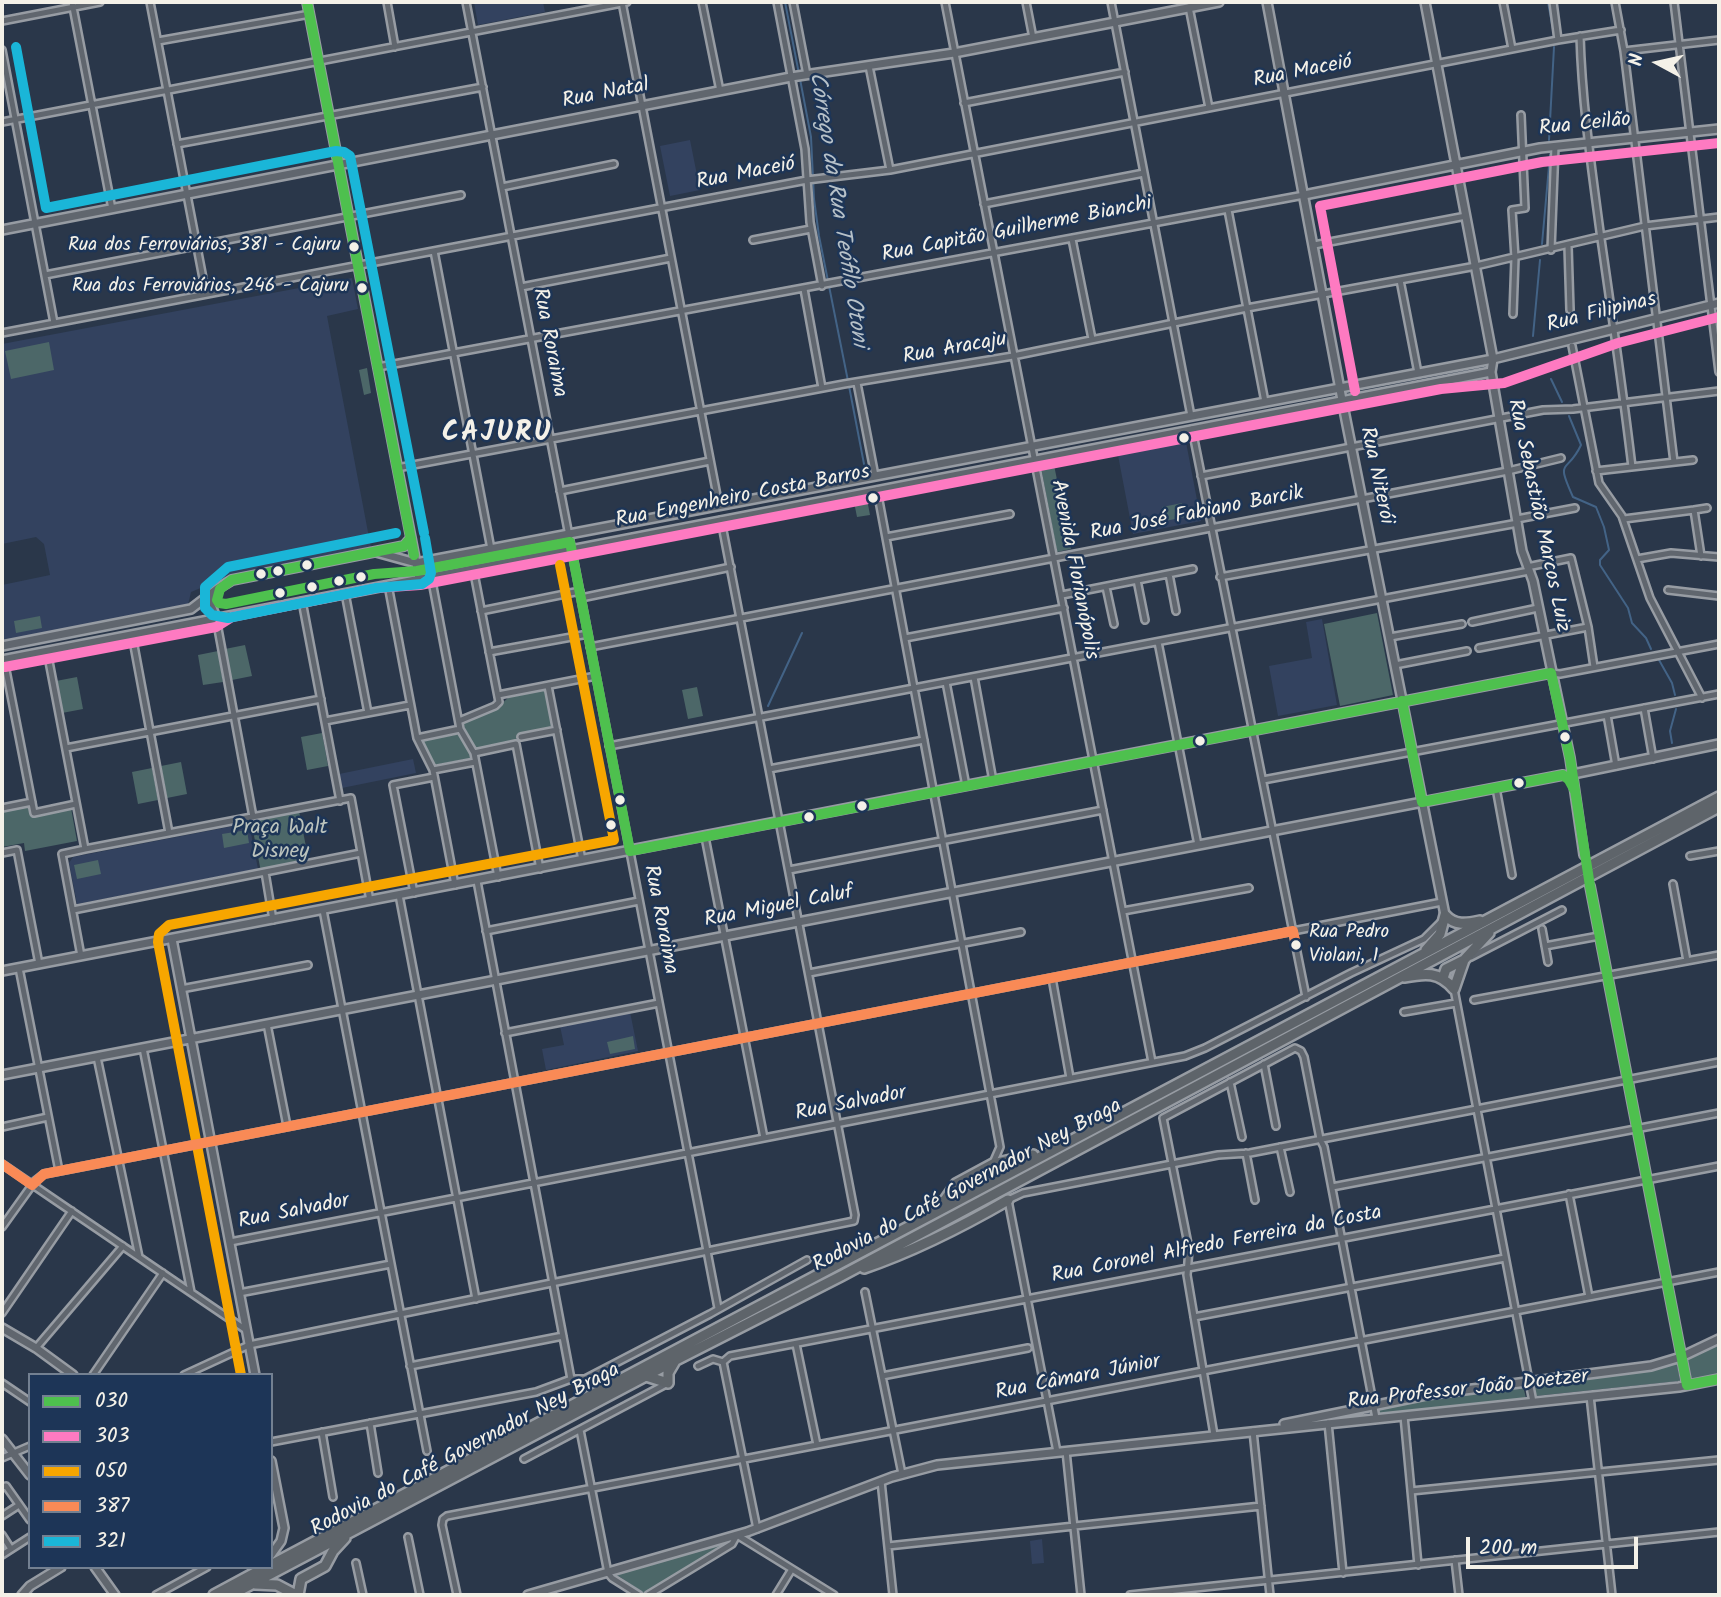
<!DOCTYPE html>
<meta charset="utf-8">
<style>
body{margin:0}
#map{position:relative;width:1721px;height:1597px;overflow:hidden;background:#2a374a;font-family:Kalam,sans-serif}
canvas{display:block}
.frame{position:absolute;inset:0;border:4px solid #f4f1e8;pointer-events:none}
.legend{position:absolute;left:28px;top:1373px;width:245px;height:196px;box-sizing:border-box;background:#1d3557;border:2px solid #738091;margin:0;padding:9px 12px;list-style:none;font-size:21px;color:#f4f1e8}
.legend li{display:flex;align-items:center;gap:14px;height:35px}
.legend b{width:35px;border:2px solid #738091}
.north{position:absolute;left:1623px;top:28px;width:70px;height:70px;-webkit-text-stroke:5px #1d3557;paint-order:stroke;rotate:278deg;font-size:19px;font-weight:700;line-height:28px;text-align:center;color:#f4f1e8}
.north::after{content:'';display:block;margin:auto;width:24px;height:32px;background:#f4f1e8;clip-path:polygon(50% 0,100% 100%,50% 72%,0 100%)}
.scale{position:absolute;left:1466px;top:1537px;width:172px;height:32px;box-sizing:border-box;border:4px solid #f4f1e8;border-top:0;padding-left:9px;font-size:21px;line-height:24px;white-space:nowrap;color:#f4f1e8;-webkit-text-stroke:5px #1d3557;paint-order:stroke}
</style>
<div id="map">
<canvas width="1721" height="1597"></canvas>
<div class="frame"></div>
<ul class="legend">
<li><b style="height:9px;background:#4ec04e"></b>030</li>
<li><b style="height:9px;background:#fe7ac1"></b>303</li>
<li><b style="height:9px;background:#f7a600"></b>050</li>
<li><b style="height:9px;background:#f98a56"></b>387</li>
<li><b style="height:9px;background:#1ab6d8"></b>321</li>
</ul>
<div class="north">N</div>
<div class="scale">200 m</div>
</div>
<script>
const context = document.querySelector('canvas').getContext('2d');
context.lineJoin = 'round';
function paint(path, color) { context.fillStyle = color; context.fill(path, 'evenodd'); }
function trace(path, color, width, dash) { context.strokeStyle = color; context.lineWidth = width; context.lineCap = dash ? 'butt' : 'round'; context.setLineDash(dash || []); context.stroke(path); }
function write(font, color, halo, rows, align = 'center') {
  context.font = font + ' Kalam,sans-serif'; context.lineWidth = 5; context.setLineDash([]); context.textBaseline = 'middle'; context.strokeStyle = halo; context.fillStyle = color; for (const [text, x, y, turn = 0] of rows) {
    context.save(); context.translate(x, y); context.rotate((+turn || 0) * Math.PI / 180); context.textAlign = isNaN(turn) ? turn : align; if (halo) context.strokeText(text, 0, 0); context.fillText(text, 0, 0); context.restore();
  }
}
paint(new Path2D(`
 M474 2H543L545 12 478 25Z
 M690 140 700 190 670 196 660 146Z
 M352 278 358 309 327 316 371 548 232 575 191 592 188 605 2 642V585L50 575 44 544 36 537 2 544V344Z
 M1185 437 1201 521 1133 534 1117 450Z
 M1322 619 1337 705 1278 716 1269 666 1312 658 1306 622Z
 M413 759 416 773 342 788 339 774Z
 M249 823 258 869 77 904 69 863 73 857Z
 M630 1012 638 1051 546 1070 542 1049 564 1045 560 1026Z
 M1042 1539 1044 1563 1032 1564 1030 1541Z`), '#33425f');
paint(new Path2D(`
 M49 342 54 370 11 379 5 351Z
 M367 368 371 393 364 395 359 370Z
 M1053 460 1071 549 1057 552 1040 462Z
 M867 499 870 515 857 517 854 502Z
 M1182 503 1185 517 1165 521 1162 507Z
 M1377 613 1393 695 1340 706 1324 624Z
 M40 616 42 628 16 633 14 621Z
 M245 645 252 676 232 680 225 649Z
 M218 651 223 682 203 685 198 655Z
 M77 677 83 709 62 713 56 681Z
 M697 687 703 716 688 719 682 690Z
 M545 689 553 728 519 735 515 741 475 749 462 722 497 708 510 696Z
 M322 733 328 766 307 770 301 737Z
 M459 734 472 758 435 765 422 741Z
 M181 762 187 794 167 798 161 766Z
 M152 768 158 800 138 804 132 772Z
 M28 805 31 816 71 808 77 841 25 851 24 843 2 847V810Z
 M299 811 309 862 261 872 251 820Z
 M247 830 249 843 224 848 222 834Z
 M98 860 101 874 77 879 74 865Z
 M633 1036 635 1049 610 1054 607 1042Z
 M1719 1343V1375L1690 1381 1687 1359Z
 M1677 1363 1680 1381 1535 1396 1533 1386 1669 1366Z
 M1523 1386 1526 1398 1379 1414 1378 1407Z
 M727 1543 644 1593 614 1573Z`), '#4c6768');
trace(new Path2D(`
 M785 2 799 74
 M1548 2 1554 35
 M800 79 811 137 814 199 819 236 848 381
 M1549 140 1554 47
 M1542 244 1550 155
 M1533 336 1540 260
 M1551 379 1562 402
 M849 386 864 464
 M1569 416 1581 445C1567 475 1555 457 1573 497L1596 507 1604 527 1609 550 1600 560V565L1628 608 1632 623 1646 638 1651 649
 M1659 660 1672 683 1675 695
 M768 706 802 633
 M1672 743 1670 731 1676 709`), '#436386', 2);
const street = new Path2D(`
 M72 2 112 209
 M150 2 206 294
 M387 2 395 47
 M466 2 718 1308
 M622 2 719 506
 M702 2 720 91
 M777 2 805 149 810 222 822 286
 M793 2 807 75
 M945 2 1152 1062
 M1026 2 1033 38
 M1111 2 1191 416
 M1503 2 1512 49
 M1553 2 1558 40
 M1615 2 1624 51 1674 462
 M1674 2 1719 372
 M1189 7 1209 108
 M2 21 100 2
 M1580 36C1582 104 1592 171 1601 239 1612 315 1623 391 1632 467
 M158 41 310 14
 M2 50 54 323
 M1624 51 1719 40
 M869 66 890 170
 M964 103 1125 72
 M2 122 627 2
 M177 144 483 87
 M502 187 614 164
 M984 204 1144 173
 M1228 210 1265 402
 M1072 239 1092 339
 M753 240 811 229
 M1314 245 1466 216
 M1568 246 1570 310
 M1551 250 1555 146
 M434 251 491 549
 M45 275 461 195
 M1400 280 1418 373
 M521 287 671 258
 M804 289 822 388
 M1513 314 1515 258 1512 210 1525 208 1521 115
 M2 333 807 180 890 170 1558 40 1621 30
 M1572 346 1599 483 1622 516 1650 598 1702 698
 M378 367 1304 195
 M857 383 875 476
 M1192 429 1306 997
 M397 468 844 384 1013 356 1247 308 1476 266 1645 226 1719 217
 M1596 471 1693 460
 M1201 476 1543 410 1573 409 1719 391
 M877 490 1000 1147 993 1163
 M560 491 710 461
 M1694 510 1707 508
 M1517 519 1575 508
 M1624 519 1694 510 1701 556
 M886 537 1010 514
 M1637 559 1671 553 1719 557
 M1527 567 1571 558 1588 627 1594 667
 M1169 574 1176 611
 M431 576 460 729 474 753 498 877
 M1220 577 1518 523
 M1137 580 1145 620
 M388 585 417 738 433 770 455 885
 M1106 587 1114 624
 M1668 590 1719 596
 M345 593 368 713
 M1062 595 1193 569
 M581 598 731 567
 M302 601 340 801
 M481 611 580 591
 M216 618 253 817
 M1472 622 1538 608
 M132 635 169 833
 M1390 637 1462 624
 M905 638 1064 608
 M1158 642 1198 845
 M590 647 1508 471 1561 458
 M1479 648 1588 627
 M47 651 85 849
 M489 652 588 634
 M4 660 34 813 76 804
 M1395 665 1467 651
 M1551 673 1560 674 1719 644
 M974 677 993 781
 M946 682 966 786
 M548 686 582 860
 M498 695 596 676
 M1644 708 1653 759
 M1607 715 1616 766
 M325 721 410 705
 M459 721 495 706 499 702 473 568
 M521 737 557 730
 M417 738 460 729
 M609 746 1529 571
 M66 748 321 699
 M474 753 516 744 540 869
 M769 769 924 740
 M433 770 475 762
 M1263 780 1719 694
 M1496 788 1512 875
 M2 808 32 802
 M705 837 764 1138
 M2 853 17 850 39 964
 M1690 856 1719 851
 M789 870 1103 810
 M265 872 273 920
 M477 881 571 1379
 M1673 884 1687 961
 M414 893 393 785 434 777
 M399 895 476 1299
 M73 910 361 853
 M323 910 427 1451
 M1123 911 1249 888
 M1542 929 1548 962
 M486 931 639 901
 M1545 946 1599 936
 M81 956 62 854 85 849 351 798 370 901
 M1471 957 1562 910
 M19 968 59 1171
 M809 973 1021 932
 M1052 978 1070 1078
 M181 989 308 965
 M1454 989 1533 1402
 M1474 1000 1719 955
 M1404 1012 1456 1003
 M267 1024 287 1126
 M505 1033 659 1003
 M143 1048 191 1292
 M97 1057 139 1257
 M1264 1064 1276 1126
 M1230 1082 1242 1137
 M2 1127 48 1117
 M1280 1147 1290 1192
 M1246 1153 1255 1200
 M2 1164 246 1330
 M1332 1187 1719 1113
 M1569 1194 1589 1297
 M2 1227 35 1181 44 1174 1442 902
 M230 1242 1185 1056 1205 1048 1351 973 1424 939 1441 922
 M865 1292 902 1474
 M239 1293 391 1264
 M2 1313 72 1211
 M1194 1317 1505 1258
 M796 1344 817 1445
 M36 1348 123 1246
 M723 1362 730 1356 1719 1166
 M723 1362 757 1529
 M410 1366 563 1336
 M698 1366 713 1359 723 1362
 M93 1375 163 1273
 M184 1375 249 1345 854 1221 855 1215 721 520
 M882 1376 1028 1348
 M2 1383 30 1402
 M1590 1396 1612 1595
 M1404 1416 1418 1565
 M370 1423 378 1473
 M1328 1423 1343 1573
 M580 1430 608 1573 612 1578 639 1595
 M1253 1431 1270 1595
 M322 1432 333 1497
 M1214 1435 1187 1275 1189 1249 1163 1118 1295 1048 1301 1051 1304 1057 1320 1139 1324 1147 1376 1418
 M271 1442 536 1392 571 1379H585L710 1314 807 1260
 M1066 1451 1081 1595
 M1057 1452 1008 1200 1023 1193 1218 1155 1250 1153 1719 1062
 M2 1458 30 1446
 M524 1459 668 1383
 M881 1481 893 1595
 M2 1487 6 1486 30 1520
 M1411 1491 1719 1460
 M2 1516 19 1505
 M2 1535 11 1549
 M408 1537 420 1595
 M888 1546 1261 1506
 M2 1555 30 1537
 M1455 1560 1459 1595
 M356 1563 363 1595
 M156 1595 207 1567
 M457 1595 442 1525 443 1519 447 1516 1719 1272
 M648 1595 732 1544 737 1535 834 1595
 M776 1595 792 1569
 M1130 1595 1719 1532`);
const secondary = new Path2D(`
 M307 2 419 579
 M1267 2 1342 400 1445 915
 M1425 2 1493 359 1491 372 1522 551 1533 581 1570 758 1584 855
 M1304 195 1540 148 1719 129
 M2 230 791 77 954 53 1219 2
 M376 552 416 563 1493 359 1719 303
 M214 592 211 605 216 618
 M2 646 191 609 217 589 232 580 404 546 411 538
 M2 660 1491 372
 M1573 774 1719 744
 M1590 886 1687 1385
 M172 939 255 1375
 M2 971 1551 673
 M2 1075 1563 775
 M2 1328 36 1348 73 1375
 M1284 1424 1426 1395 1651 1366 1681 1357 1719 1339
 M2 1439 30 1475
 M271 1461 284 1528 281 1541 271 1555
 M95 1567 115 1595
 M22 1595 30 1586 61 1567
 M528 1595 747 1532 892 1477 937 1465 1679 1387 1719 1379`);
const highway = new Path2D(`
 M1445 915C1455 926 1466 924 1480 921
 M1426 950 1440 934 1445 915
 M1404 977C1425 973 1439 971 1454 989
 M1443 978 1446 969 1464 960
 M1454 989 1464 960 1489 933
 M932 1209 945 1200 956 1184 993 1164 1033 1155
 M864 1268C914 1251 963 1226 1008 1200
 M646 1376 668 1383V1373L675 1361
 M271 1565 1719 797
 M255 1584 277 1585 296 1595
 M214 1595 266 1567
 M231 1595 676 1360 841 1276 1719 807
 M298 1595 301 1579 325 1566 333 1551 345 1538`);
trace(street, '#979ca3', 10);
trace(secondary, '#979ca3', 12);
trace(highway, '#979ca3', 14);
trace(street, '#60666e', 5);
trace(secondary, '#60666e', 7);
trace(highway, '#5e646a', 9);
trace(new Path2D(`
 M307 2 414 555
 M411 538 404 546 232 580 220 589 217 600 219 603 226 604 374 574 417 571 570 542 630 851 1551 673 1570 758 1590 886 1687 1385 1719 1379
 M1402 701 1422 802 1563 775 1569 780 1575 791`), '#4ec04e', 10);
trace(new Path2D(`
 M1355 391 1320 206 1542 162 1719 143
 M5 667 216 627 232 617 376 588 420 585 1441 389 1504 383 1618 343 1719 317`), '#fe7ac1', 10);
trace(new Path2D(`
 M241 1375 158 942 159 934 169 925 614 840 560 565`), '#f7a600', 10);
trace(new Path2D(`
 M2 1164 32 1185 44 1174 1293 931 1296 945`), '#f98a56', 10);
trace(new Path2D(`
 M16 47 46 208 336 151 344 152 350 156 424 533
 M396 533 228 567 205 587V608L212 615 228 618 376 588 422 584 429 579 431 573 425 538`), '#1ab6d8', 10);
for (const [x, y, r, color] of [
 [354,247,6,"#f4f1e8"],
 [362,288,6,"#f4f1e8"],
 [1184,438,6,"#f4f1e8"],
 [873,498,6,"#f4f1e8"],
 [307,565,6,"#f4f1e8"],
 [278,571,6,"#f4f1e8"],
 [261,574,6,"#f4f1e8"],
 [361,577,6,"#f4f1e8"],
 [339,581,6,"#f4f1e8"],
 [312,587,6,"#f4f1e8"],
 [280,593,6,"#f4f1e8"],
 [1565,737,6,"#f4f1e8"],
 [1200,741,6,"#f4f1e8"],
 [1519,783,6,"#f4f1e8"],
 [620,800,6,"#f4f1e8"],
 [862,806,6,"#f4f1e8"],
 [809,817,6,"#f4f1e8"],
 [611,825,6,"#f4f1e8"],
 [1296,945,6,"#f4f1e8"]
]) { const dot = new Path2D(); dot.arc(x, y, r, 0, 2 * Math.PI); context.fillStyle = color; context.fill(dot); trace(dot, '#1d3557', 2.5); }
write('19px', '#f4f1e8', '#1d3557', [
 ["Rua dos Ferroviários, 381 - Cajuru",341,247],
 ["Rua dos Ferroviários, 246 - Cajuru",349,288],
 ["Rua Pedro",1309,934,"left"],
 ["Violani, 1",1309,958,"left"]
], 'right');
write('21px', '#f4f1e8', '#1d3557', [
 ["Rua Maceió",1303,73,-11],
 ["Rua Natal",606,95,-11],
 ["Rua Ceilão",1585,126,-6],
 ["Rua Maceió",746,175,-11],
 ["Rua Capitão Guilherme Bianchi",1017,231,-11],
 ["Rua Filipinas",1602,314,-14],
 ["Rua Roraima",548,343,79],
 ["Rua Aracaju",955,350,-10],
 ["Rua Niterói",1375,476,78],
 ["Rua Engenheiro Costa Barros",743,498,-11],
 ["Rua José Fabiano Barcik",1197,515,-11],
 ["Rua Sebastião Marcos Luiz",1537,516,78],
 ["Avenida Florianópolis",1073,570,79],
 ["Rua Miguel Caluf",779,908,-11],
 ["Rua Roraima",659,920,79],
 ["Rua Salvador",851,1105,-11],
 ["Rodovia do Café Governador Ney Braga",968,1187,-28],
 ["Rua Salvador",294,1213,-11],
 ["Rua Coronel Alfredo Ferreira da Costa",1217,1246,-11],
 ["Rua Câmara Júnior",1078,1379,-11],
 ["Rua Professor João Doetzer",1468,1391,-6],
 ["Rodovia do Café Governador Ney Braga",466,1451,-28]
]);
write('21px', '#bbc3bd', '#1d3557', [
 ["Praça Walt",280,829],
 ["Disney",280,853]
]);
write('italic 23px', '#b7c1c8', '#1d3557', [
 ["Córrego da Rua Teófilo Otoni",836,210,81]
]);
context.letterSpacing = '2px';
write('bold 28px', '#f4f1e8', '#1d3557', [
 ["CAJURU",497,435]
]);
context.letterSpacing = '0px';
</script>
